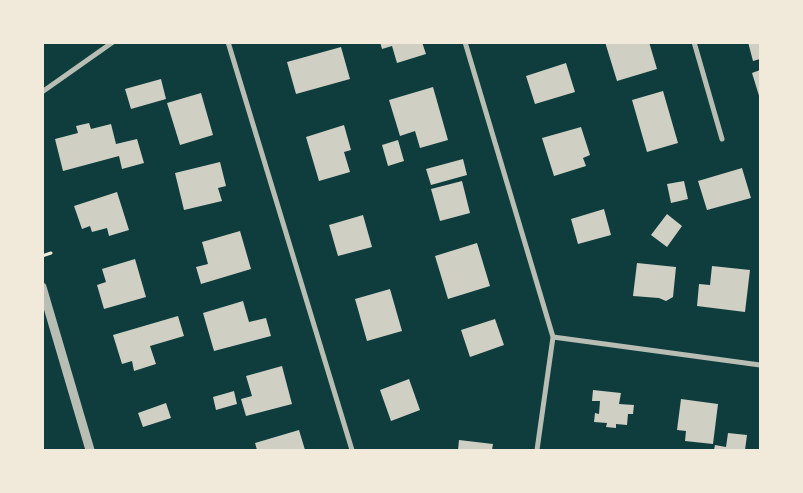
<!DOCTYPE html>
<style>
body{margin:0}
#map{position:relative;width:803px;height:493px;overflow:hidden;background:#0f3d3e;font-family:"Work Sans",sans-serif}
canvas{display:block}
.frame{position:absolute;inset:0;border:44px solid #f1e9da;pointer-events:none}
</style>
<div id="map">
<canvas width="803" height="493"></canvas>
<div class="frame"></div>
</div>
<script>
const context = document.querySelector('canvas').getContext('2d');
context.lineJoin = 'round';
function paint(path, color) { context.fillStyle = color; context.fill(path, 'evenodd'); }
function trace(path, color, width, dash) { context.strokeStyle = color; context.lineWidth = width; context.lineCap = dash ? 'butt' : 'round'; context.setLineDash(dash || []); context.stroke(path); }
paint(new Path2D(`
 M380 42H422L426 54 397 63 392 46 382 49Z
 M605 42H649L657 69 617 81Z
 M748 42H760V59L753 61Z
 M341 47 350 79 296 94 287 62Z
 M566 63 575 92 535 104 526 76Z
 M760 70V99L752 73Z
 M161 79 166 99 131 109 125 89Z
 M433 87 448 140 420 148 415 131 400 136 389 100Z
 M663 91 678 143 647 152 632 100Z
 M201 93 213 135 180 145 167 103Z
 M89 123 91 129 111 124 116 144 137 139 144 163 122 169 119 156 63 171 55 139 78 133 76 126Z
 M344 125 351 150 344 152 350 172 319 181 306 137Z
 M581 127 590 155 583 158 586 166 554 176 542 138Z
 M398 140 404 161 388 166 382 145Z
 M463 159 467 175 431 185 426 169Z
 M220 162 226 186 218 188 222 201 184 210 175 173Z
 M742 168 751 198 707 210 698 181Z
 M462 181 470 213 440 221 431 189Z
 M684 181 688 199 671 203 667 184Z
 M117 192 129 230 109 236 107 228 92 232 90 226 82 229 74 206Z
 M604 209 611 235 578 244 571 219Z
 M667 214 682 226 667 247 651 235Z
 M363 215 372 247 338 256 329 225Z
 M240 231 251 269 201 284 196 267 208 264 202 242Z
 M477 243 490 286 448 299 435 256Z
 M135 259 146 297 104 309 97 285 106 282 102 269Z
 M637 263 676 267 673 297 666 301 659 298 633 296Z
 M712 266 750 270 745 312 697 306 699 284 710 285Z
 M390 289 402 331 367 341 355 299Z
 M243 301 249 322 266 318 271 336 214 351 203 313Z
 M178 316 184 336 150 346 156 364 134 371 132 361 122 364 113 335Z
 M495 319 504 345 470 357 461 330Z
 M282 366 292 404 246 416 241 399 252 396 246 376Z
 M409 379 420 410 391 421 380 390Z
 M593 390 621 393 619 404 634 405 633 414H628L627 425 616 424V428L606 427 607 423 594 422 595 413 599 414 600 401H592Z
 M234 391 237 404 216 410 213 397Z
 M681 399 718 404 713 444 685 441 686 431 677 430Z
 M166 403 171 418 143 427 138 413Z
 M299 430 305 450H257L255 443Z
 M728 433 747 435 745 450H714L715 445 726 447Z
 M459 440 493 444 492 450H458Z`), '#cfcfc3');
trace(new Path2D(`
 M42 256 51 253`), '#f1e9da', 3);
trace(new Path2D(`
 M228 42 352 450
 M465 42 553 337 760 365
 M694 42 722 139
 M42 92 113 42
 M537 450 553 337`), '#b8beb3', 5);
trace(new Path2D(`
 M42 287 90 450`), '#b8beb3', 9);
</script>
